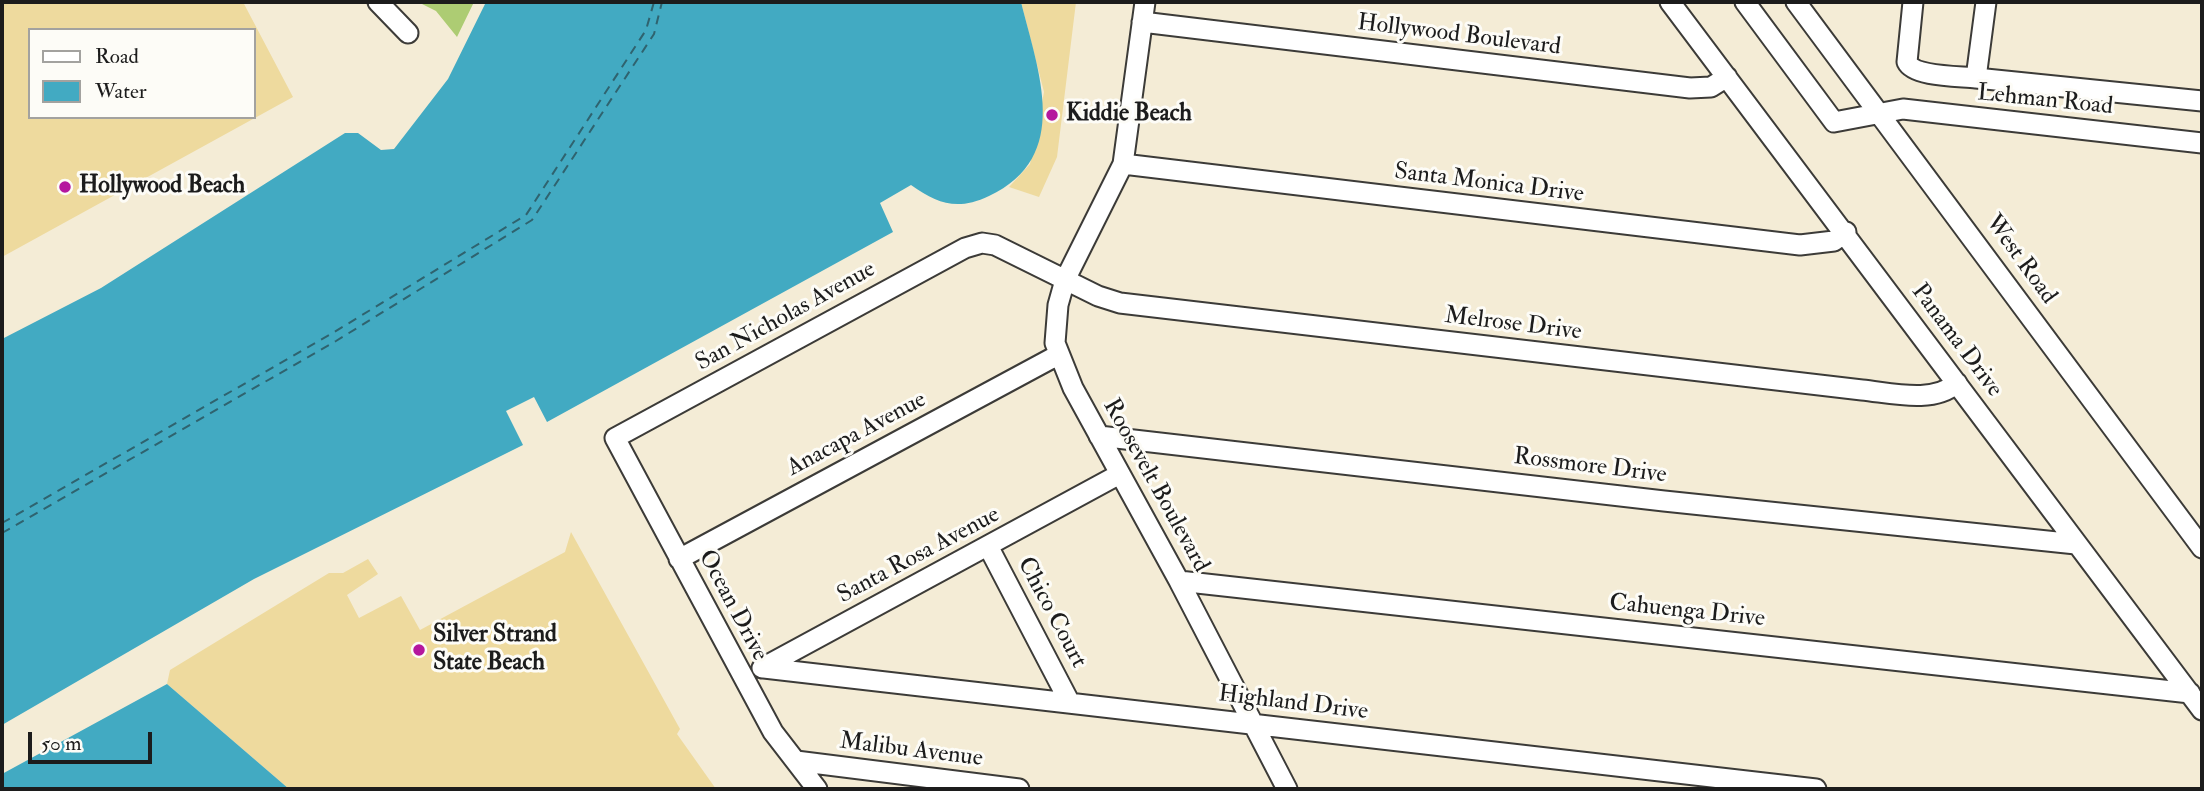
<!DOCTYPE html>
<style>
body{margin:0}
#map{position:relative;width:2204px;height:791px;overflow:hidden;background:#f4ecd6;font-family:"IM FELL Double Pica",serif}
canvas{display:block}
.frame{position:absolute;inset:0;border:4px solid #1c1c1c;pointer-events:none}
.legend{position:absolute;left:28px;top:28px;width:228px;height:91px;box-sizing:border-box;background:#fdfcf7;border:2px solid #a3a29f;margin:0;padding:9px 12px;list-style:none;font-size:21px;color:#1c1c1c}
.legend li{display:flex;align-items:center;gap:14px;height:35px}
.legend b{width:35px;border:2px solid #a3a29f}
.scale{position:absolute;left:28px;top:732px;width:124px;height:32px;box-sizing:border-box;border:4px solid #1c1c1c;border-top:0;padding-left:9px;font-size:21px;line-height:24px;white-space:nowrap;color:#1c1c1c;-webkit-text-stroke:5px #fdfcf7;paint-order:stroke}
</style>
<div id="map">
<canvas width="2204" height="791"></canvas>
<div class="frame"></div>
<ul class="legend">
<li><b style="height:9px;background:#fff"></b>Road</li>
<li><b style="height:19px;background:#42aac2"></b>Water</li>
</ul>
<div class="scale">50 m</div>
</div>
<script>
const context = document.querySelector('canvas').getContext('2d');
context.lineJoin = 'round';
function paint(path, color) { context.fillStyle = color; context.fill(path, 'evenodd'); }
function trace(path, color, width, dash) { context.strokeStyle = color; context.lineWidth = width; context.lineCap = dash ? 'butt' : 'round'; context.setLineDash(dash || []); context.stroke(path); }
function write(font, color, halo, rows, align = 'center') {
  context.font = font + ' "IM FELL Double Pica",serif'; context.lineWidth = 6; context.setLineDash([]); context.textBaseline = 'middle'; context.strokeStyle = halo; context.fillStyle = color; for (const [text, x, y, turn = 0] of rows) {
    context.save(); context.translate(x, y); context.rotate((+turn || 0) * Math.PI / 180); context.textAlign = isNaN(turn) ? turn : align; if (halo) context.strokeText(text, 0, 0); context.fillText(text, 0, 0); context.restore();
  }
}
paint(new Path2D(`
 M418 2H474L457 37 436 11Z`), '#adcc73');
paint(new Path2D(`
 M2 2H243L293 97 2 257ZM30 30H254V117H30Z
 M1021 2H1076L1057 157 1039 197 1009 187 1030 164 1044 92Z
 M571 532 680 729 677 734 716 789H289L167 684 170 670 329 573H343L368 559 378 574 347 595 359 618 401 596 420 630 565 552Z`), '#eeda9e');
paint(new Path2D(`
 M486 2H1021C1038 71 1073 157 989 196 957 211 938 204 911 185L880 203 893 232 547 422 534 397 506 411 523 445 254 579 2 725V339L101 288 345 133H358L381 150 394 149 448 79Z
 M167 684 289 789H2V774Z`), '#42aac2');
trace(new Path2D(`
 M2 523 331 334 526 215 646 30 654 2
 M2 533 336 341 532 220 654 34 662 2`), '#2f636f', 2, [9, 7]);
const minor = new Path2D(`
 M378 2 408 33
 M1145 2 1123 164 1065 280 1058 305 1055 343 1073 388 1179 581 1287 789
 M1670 2 2202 710
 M1745 2 1834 122 1903 109 2202 143
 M1796 2 2202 548
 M1913 2 1907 62C1914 77 1960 76 1976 78
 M1986 2 1976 78 2202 101
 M1142 22 1690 88 1711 87 1727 77
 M1123 164 1800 245 1834 241 1846 232
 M1099 436 1664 501 2076 544
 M988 546 1070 703
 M679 559 1058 355
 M1179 581 2190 693
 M762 668 1118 475
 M764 668 1816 789
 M796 761 1019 789
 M817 789 773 732 615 438 965 248 982 243 995 245 1098 296 1120 303 1862 390C1892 393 1933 404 1957 383`);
trace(minor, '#3c3b38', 23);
trace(minor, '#fff', 19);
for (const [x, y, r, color] of [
 [1052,115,7,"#b5179e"],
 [65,187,7,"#b5179e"],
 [419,650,7,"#b5179e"]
]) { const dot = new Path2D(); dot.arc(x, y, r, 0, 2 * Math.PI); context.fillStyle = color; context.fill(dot); trace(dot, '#fdfcf7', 2.5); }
write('24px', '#1c1c1c', '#fdfcf7', [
 ["Hollywood Boulevard",1459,36,7],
 ["Lehman Road",2045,101,6],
 ["Santa Monica Drive",1489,184,7],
 ["West Road",2020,260,54],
 ["San Nicholas Avenue",786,317,-29],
 ["Melrose Drive",1513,325,7],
 ["Panama Drive",1956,341,53],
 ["Anacapa Avenue",857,435,-28],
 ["Rossmore Drive",1590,467,7],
 ["Roosevelt Boulevard",1155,486,61],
 ["Santa Rosa Avenue",919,556,-28],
 ["Ocean Drive",732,606,62],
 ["Cahuenga Drive",1687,612,6],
 ["Chico Court",1051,613,62],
 ["Highland Drive",1293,704,7],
 ["Malibu Avenue",911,751,7]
]);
write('bold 24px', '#1c1c1c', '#fdfcf7', [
 ["Kiddie Beach",1066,115],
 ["Hollywood Beach",79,187],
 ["Silver Strand",433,636],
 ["State Beach",433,664]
], 'left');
</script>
